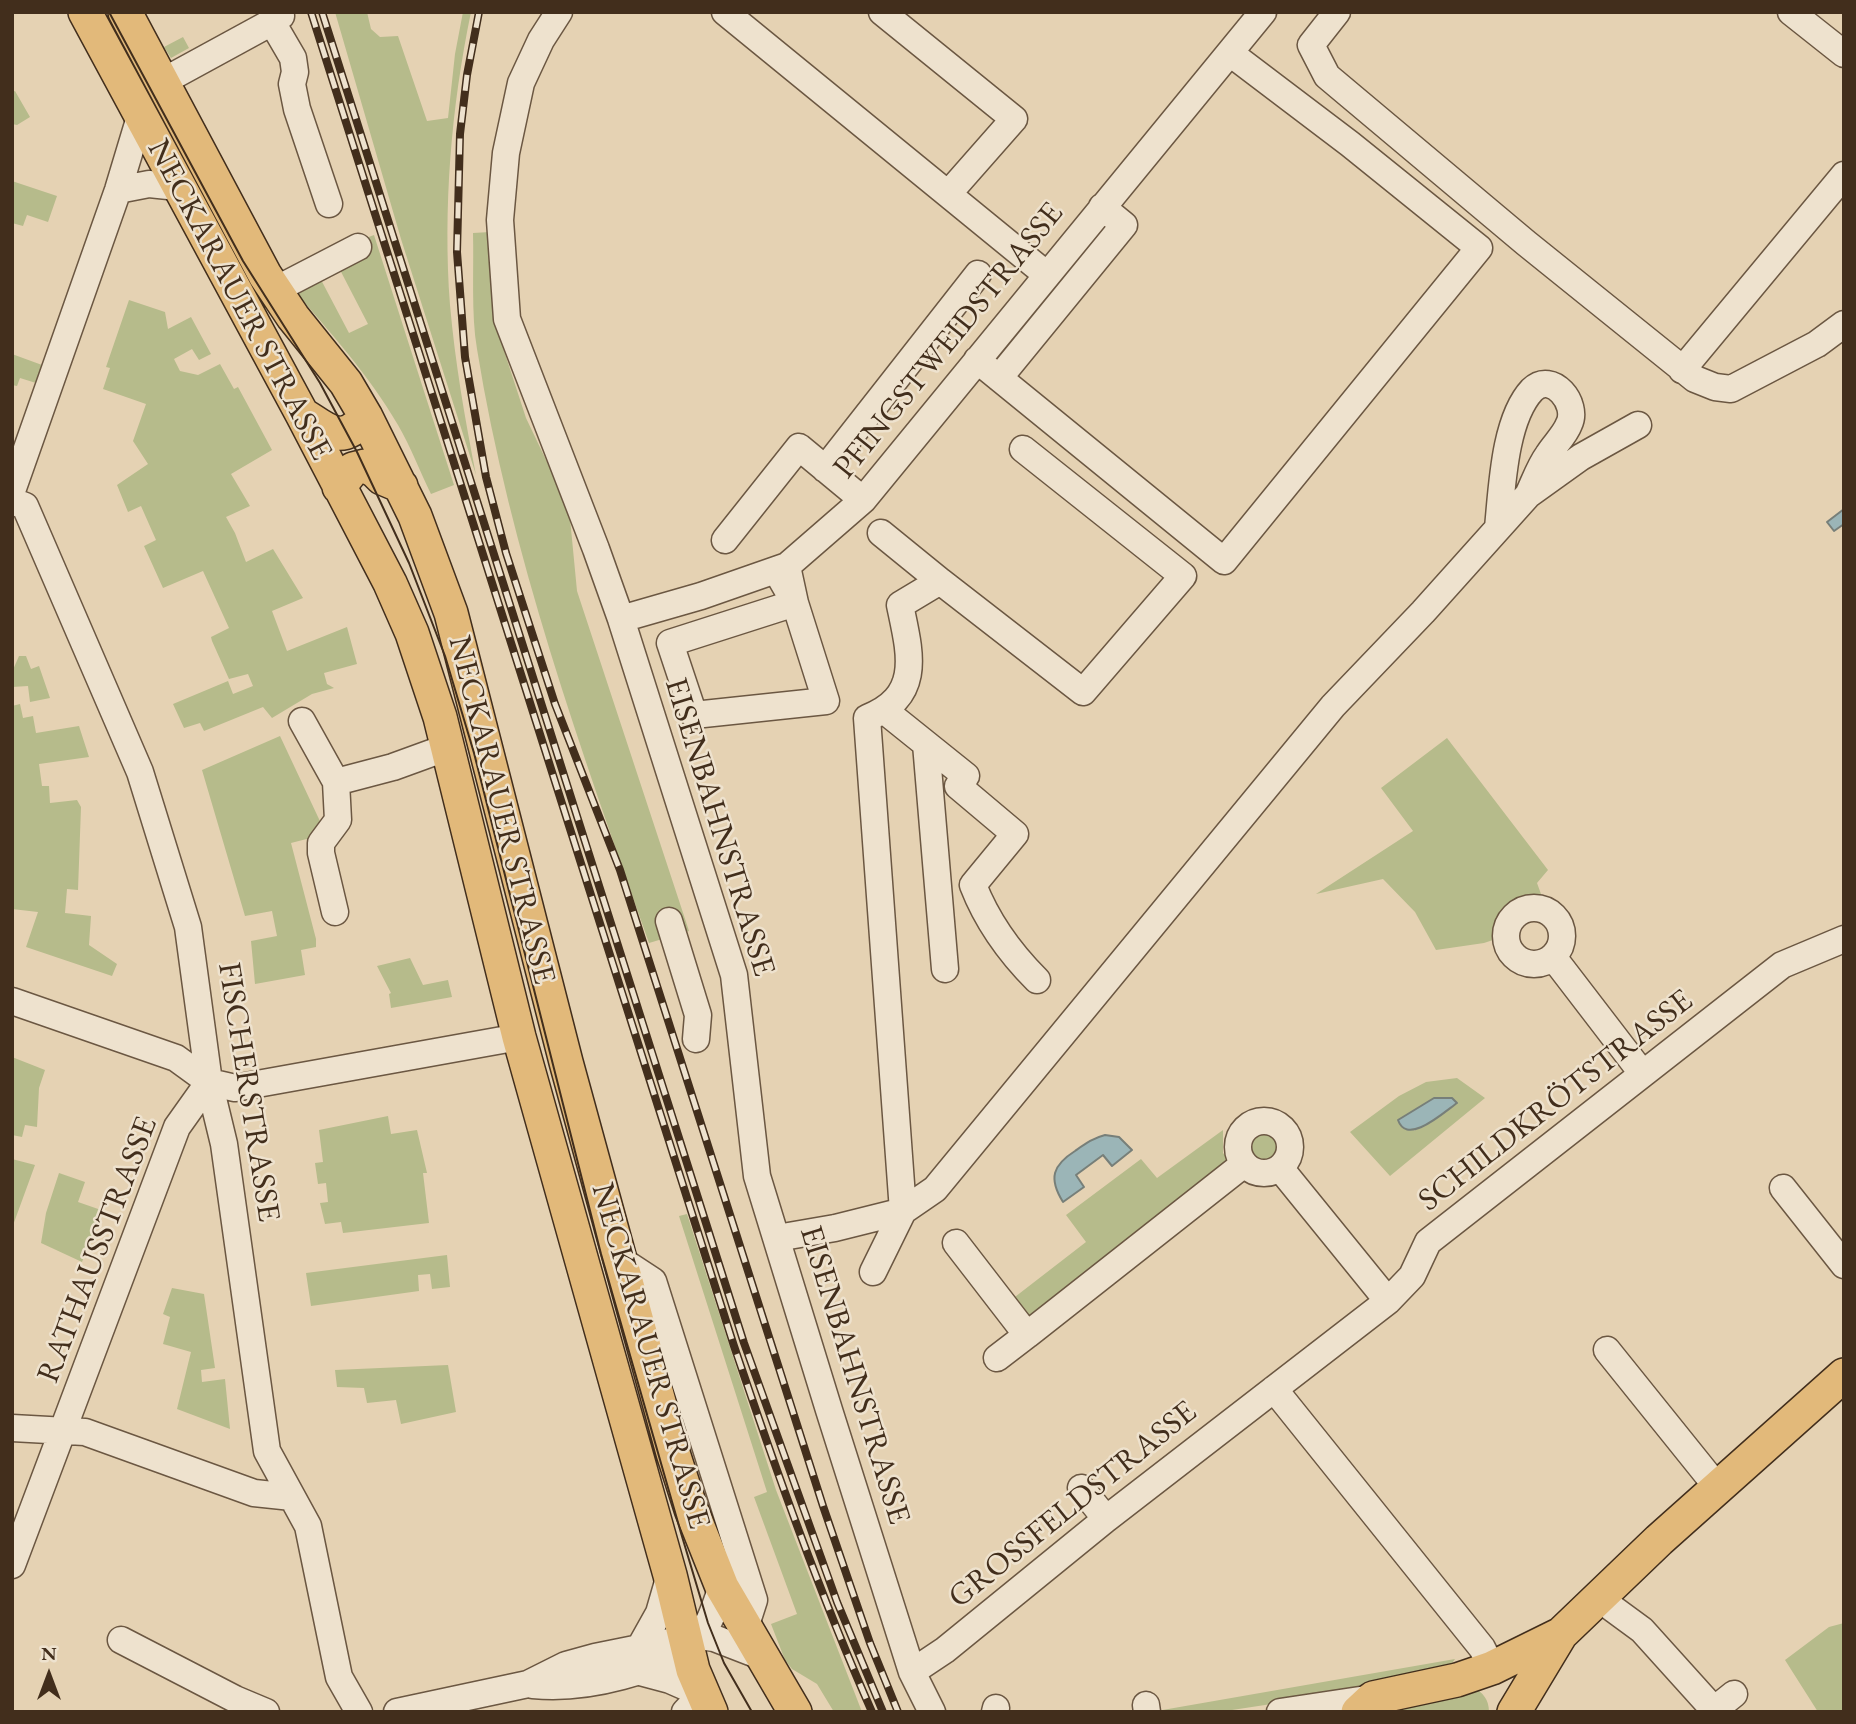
<!DOCTYPE html>
<meta charset="utf-8">
<style>
body{margin:0}
#map{position:relative;width:1856px;height:1724px;overflow:hidden;background:#e5d2b3;font-family:"EB Garamond",serif}
canvas{display:block}
.frame{position:absolute;inset:0;border:14px solid #422e1c;pointer-events:none}
.north{position:absolute;left:14px;top:1640px;width:70px;height:70px;-webkit-text-stroke:5px #eee2ce;paint-order:stroke;rotate:0deg;font-size:19px;font-weight:700;line-height:28px;text-align:center;color:#422e1c}
.north::after{content:'';display:block;margin:auto;width:24px;height:32px;background:#422e1c;clip-path:polygon(50% 0,100% 100%,50% 72%,0 100%)}
</style>
<div id="map">
<canvas width="1856" height="1724"></canvas>
<div class="frame"></div>
<div class="north">N</div>
</div>
<script>
const context = document.querySelector('canvas').getContext('2d');
context.lineJoin = 'round';
function paint(path, color) { context.fillStyle = color; context.fill(path, 'evenodd'); }
function trace(path, color, width, dash) { context.strokeStyle = color; context.lineWidth = width; context.lineCap = dash ? 'butt' : 'round'; context.setLineDash(dash || []); context.stroke(path); }
function write(font, color, halo, rows, align = 'center') {
  context.font = font + ' "EB Garamond",serif'; context.lineWidth = 5; context.setLineDash([]); context.textBaseline = 'middle'; context.strokeStyle = halo; context.fillStyle = color; for (const [text, x, y, turn = 0] of rows) {
    context.save(); context.translate(x, y); context.rotate((+turn || 0) * Math.PI / 180); context.textAlign = isNaN(turn) ? turn : align; if (halo) context.strokeText(text, 0, 0); context.fillText(text, 0, 0); context.restore();
  }
}
paint(new Path2D(`
 M335 12H367L371 29 380 37 398 36 427 121 448 118 455 54 463 12H471C451 108 443 208 450 305 455 362 465 419 476 475L401 239Z
 M183 37 189 48 171 58 164 47Z
 M15 91 30 117 17 125 12 124V92Z
 M12 181 57 196 48 222 27 215 23 226 12 223Z
 M490 232 494 320 526 418 569 508 577 591 689 931 649 943C581 750 510 553 477 349 471 314 474 269 473 233Z
 M374 235 454 485 431 494C420 472 411 447 398 425 369 375 329 331 291 287L319 276 349 333 368 324 338 266 345 246Z
 M129 300 165 312 168 329 191 317 211 354 199 360 192 349 174 359 180 371 198 375 220 364 234 389 238 387 272 450 231 474 250 506 226 517 235 533 246 562 273 549 303 598 272 611 287 651 347 627 357 664 324 673 327 684 334 688 312 694 272 718 263 707 204 731 200 723 184 728 173 704 228 681 233 694 253 686 248 674 229 679 212 641 211 637 229 628 203 571 163 588 144 546 156 540 141 506 128 512 117 485 148 464 133 441 146 404 103 389 110 368 106 367Z
 M12 354 42 365 36 383 20 378 17 386 12 385Z
 M19 656H26L31 669 39 666 50 698 30 702 28 686 12 687V672Z
 M20 704 23 718 33 716 36 733 79 726 89 757 39 764 42 786H49L50 803 77 800 81 807 78 890 67 889 65 913 91 916 89 945 117 964 112 976 26 947 38 912 12 909V706Z
 M280 736 326 834 291 843 316 939V947L301 950 305 975 255 984 251 941 277 936 272 911 245 916 202 770Z
 M1447 738 1548 870 1537 883 1541 894C1520 915 1509 894 1499 938L1484 943 1436 950 1415 912 1383 879 1316 894 1413 831 1381 788Z
 M410 958 423 985 448 980 452 997 391 1008 389 994 391 993 377 966Z
 M12 1057 45 1070 39 1088 37 1127 25 1125 22 1137 12 1135Z
 M1457 1078 1485 1098 1390 1176 1350 1132 1399 1096 1426 1082ZM1434 1098H1452L1456 1103 1414 1131Z
 M388 1116 391 1134 417 1130 427 1173H423L429 1223 343 1233 341 1222 325 1224 320 1203 328 1202 326 1183 318 1184 315 1163 323 1162 319 1130Z
 M1223 1130V1153L1229 1160 1025 1320 1011 1300 1086 1242 1066 1215 1141 1159 1157 1178Z
 M1250 1149a14 14 0 1 1 28 0a14 14 0 1 1-28 0Z
 M12 1159 35 1165 12 1228Z
 M59 1173 85 1182 78 1202 101 1210 82 1262 41 1243 46 1213Z
 M687 1214 776 1490 862 1712H834L817 1684 792 1669 785 1660 771 1624 797 1614 754 1497 767 1492 679 1216Z
 M447 1255 450 1287 432 1289 430 1274 418 1275 419 1291 311 1306 306 1273Z
 M172 1288 204 1294 215 1368 201 1370 202 1382 225 1379 230 1429 177 1409 191 1352 163 1344 170 1317 163 1314Z
 M448 1365 456 1412 401 1424 396 1400 367 1403 364 1388 337 1387 335 1370Z
 M1844 1623V1712H1818L1785 1660 1829 1627Z
 M1455 1659 1446 1672 1429 1680 1219 1712H1151Z
 M1473 1687C1483 1693 1489 1699 1489 1712H1378Z`), '#b6bb8b');
const water = new Path2D(`
 M1844 509V524L1834 531 1827 522Z
 M1434 1098H1452L1457 1103C1443 1113 1407 1146 1398 1120Z
 M1105 1135 1119 1137 1132 1150 1112 1166 1103 1155 1076 1175 1084 1187 1063 1202C1048 1178 1053 1165 1075 1151 1085 1144 1093 1138 1105 1135Z`);
paint(water, '#9bb5b7');
trace(water, '#777f79', 2);
const minor = new Path2D(`
 M559 12 541 40 521 83 506 153 500 220 507 319 596 549 621 619 734 975 757 1176 829 1410 912 1672 932 1712
 M725 12 1047 275
 M882 12 1014 119 948 194
 M1337 12 1311 45 1327 76 1526 243 1695 379 1715 387 1731 389 1817 344 1844 324
 M1791 12 1844 54
 M272 22 293 58 295 72 292 84 297 109 329 204
 M162 82 272 22 281 16 280 12
 M118 190 149 184 178 187
 M275 290 358 247
 M977 360 1224 561 1479 248 1350 144 1230 53
 M1682 370 1844 175
 M999 378 1124 225 1102 207
 M825 469 978 274
 M12 491 118 190 140 117
 M12 501 25 506 140 772 188 927 209 1082 224 1144 267 1451 308 1526 339 1677 359 1712
 M1498 528C1502 489 1504 420 1532 390 1552 370 1579 404 1569 424 1565 435 1554 445 1548 455 1540 466 1535 480 1529 493
 M725 540 799 447 863 500
 M776 570 795 603 670 643 694 715 826 701 795 603 787 566
 M940 581 1083 692 1183 576 1023 449
 M621 619 701 596 787 566 863 500 1263 12
 M885 711 966 776 958 786 1015 834 973 885C987 921 1010 953 1037 980
 M302 721 336 782 338 820 321 843V853L335 912
 M926 744 945 969
 M336 782 393 767 448 747
 M1506 936a28 28 0 1 1 56 0a28 28 0 1 1-56 0Z
 M669 921 698 1015 696 1039
 M1553 957 1642 1073
 M12 1001 176 1058 209 1082 235 1088 519 1037
 M1238 1147a26 26 0 1 1 52 0a26 26 0 1 1-52 0Z
 M1280 1168 1388 1301
 M1783 1188 1844 1265
 M777 1238 835 1228 903 1211 935 1189 1333 706 1423 612 1528 495 1581 457 1638 425
 M956 1243 1027 1335 1244 1164
 M621 1260 653 1281 754 1600 745 1628
 M873 1272 903 1211 867 718C923 696 910 653 900 605L940 581 881 533
 M1607 1350 1718 1488
 M997 1358 1027 1335
 M1274 1389 1482 1648 1492 1668
 M12 1428 85 1432 254 1493 292 1497
 M1081 1488 1106 1519
 M12 1565 177 1127 209 1082
 M1599 1595 1612 1608 1642 1630 1716 1712
 M121 1640 235 1699 266 1712
 M640 1647 659 1613 670 1575
 M640 1672 670 1680 702 1694 685 1712
 M912 1672 945 1650 1106 1519 1388 1301 1412 1276 1428 1242 1782 965 1844 939
 M533 1685C583 1690 664 1673 699 1636 711 1623 716 1603 722 1587
 M1146 1705 1147 1712
 M1714 1710 1734 1694
 M397 1712 528 1684 566 1665 595 1657 699 1636 714 1638 763 1657
 M995 1712 996 1708
 M1280 1712 1373 1698`);
const major = new Path2D(`
 M85 12 302 414 390 583 412 633 440 717 519 1037 670 1575 693 1670 711 1712
 M125 12 265 275 293 317 346 383 366 417 415 516 451 613 566 1062 673 1453 691 1509 722 1587 795 1712
 M302 414C329 431 341 446 366 417
 M339 487 353 469 365 466 375 471 382 478 401 486
 M1358 1712 1373 1698 1457 1680 1492 1668 1561 1634
 M1514 1712 1561 1634 1659 1540 1844 1375`);
trace(minor, '#6b5742', 29);
trace(major, '#422e1c', 36);
trace(minor, '#eee2ce', 26);
trace(major, '#e2b97a', 33);
trace(new Path2D(`
 M109 12 243 261 320 383 357 452 409 563 445 656 474 753 601 1254 681 1533 708 1623 724 1663 752 1712`), '#422e1c', 2);
const rail = new Path2D(`
 M311 12 734 1346C776 1470 819 1592 872 1712
 M322 12 744 1343 837 1602 883 1712
 M479 12 467 75 460 134 457 252 465 357 486 477 506 553 555 704 620 870 823 1506 870 1643 898 1712`);
trace(rail, '#422e1c', 8);
trace(rail, '#eee2ce', 5, [16]);
write('32px', '#422e1c', '#eee2ce', [
 ["NECKARAUER STRASSE",239,300,62],
 ["PFINGSTWEIDSTRASSE",949,341,-51],
 ["NECKARAUER STRASSE",501,810,76],
 ["EISENBAHNSTRASSE",719,827,73],
 ["FISCHERSTRASSE",248,1092,81],
 ["SCHILDKRÖTSTRASSE",1556,1101,-38],
 ["RATHAUSSTRASSE",98,1250,-69],
 ["NECKARAUER STRASSE",650,1356,74],
 ["EISENBAHNSTRASSE",854,1375,73],
 ["GROSSFELDSTRASSE",1073,1505,-39]
]);
</script>
